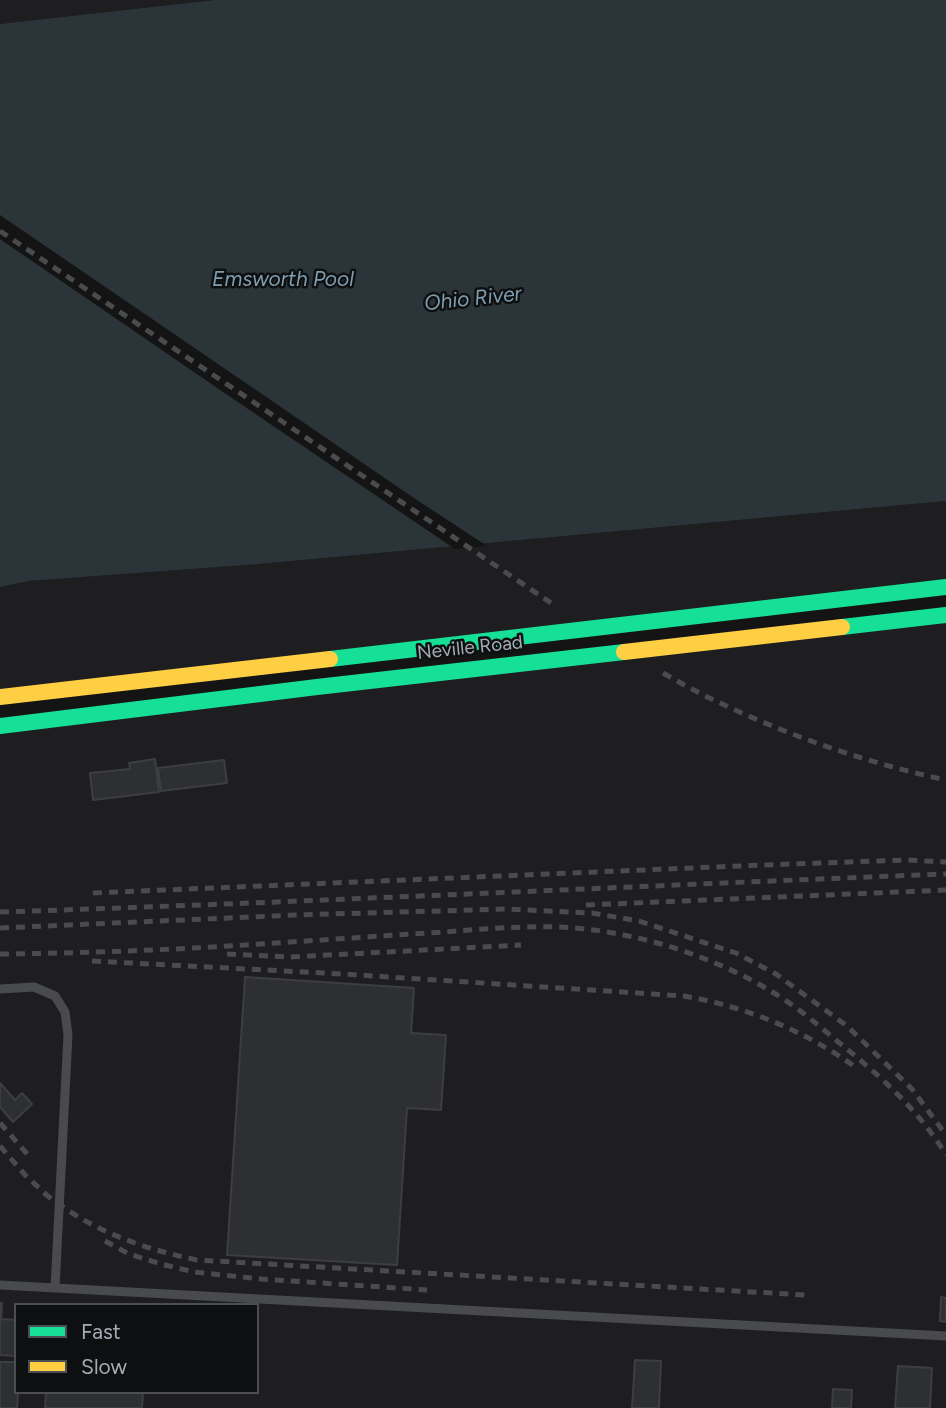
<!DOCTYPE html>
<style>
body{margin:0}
#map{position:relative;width:946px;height:1408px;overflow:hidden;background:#141414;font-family:Figtree,sans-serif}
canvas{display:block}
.legend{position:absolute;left:14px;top:1303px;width:245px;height:91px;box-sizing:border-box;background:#0e0f10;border:2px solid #4b4e52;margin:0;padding:9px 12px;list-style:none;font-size:21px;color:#a6acb5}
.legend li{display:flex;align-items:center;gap:14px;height:35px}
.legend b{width:35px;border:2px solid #4b4e52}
</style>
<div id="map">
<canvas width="946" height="1408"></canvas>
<ul class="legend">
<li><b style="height:9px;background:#16e098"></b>Fast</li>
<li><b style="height:9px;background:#ffcf43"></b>Slow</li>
</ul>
</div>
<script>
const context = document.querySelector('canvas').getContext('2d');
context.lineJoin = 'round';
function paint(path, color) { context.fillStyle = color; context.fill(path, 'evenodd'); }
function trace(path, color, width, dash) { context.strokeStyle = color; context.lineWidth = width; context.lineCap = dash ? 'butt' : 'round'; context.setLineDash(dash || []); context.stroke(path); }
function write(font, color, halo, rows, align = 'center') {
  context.font = font + ' Figtree,sans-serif'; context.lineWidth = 5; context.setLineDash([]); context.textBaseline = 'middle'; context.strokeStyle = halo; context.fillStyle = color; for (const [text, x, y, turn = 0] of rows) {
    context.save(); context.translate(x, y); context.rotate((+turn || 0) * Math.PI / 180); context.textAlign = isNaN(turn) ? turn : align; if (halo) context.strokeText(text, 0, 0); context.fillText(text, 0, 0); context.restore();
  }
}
paint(new Path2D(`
 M0 0H214L0 24Z
 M946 501V587L0 697V587L29 581 259 564Z
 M946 615V1408H0V726ZM16 1305H257V1392H16Z`), '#1e1e20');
paint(new Path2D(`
 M214 0H946V501L259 564 29 581 0 587V24Z`), '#2b3539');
paint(new Path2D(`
 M0 215 411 496 487 546 455 549 223 392 0 239Z`), '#141414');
const building = new Path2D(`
 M155 759 159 792 93 800 90 773 130 769 129 763Z
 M224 760 227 783 161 791 158 768Z
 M245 977 414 988 411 1033 446 1035 441 1110 407 1108 397 1265 227 1255Z
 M0 1083 15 1100 22 1093 32 1104 13 1122 0 1107Z
 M941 1297 946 1298V1322L940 1321Z
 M0 1303H2L1 1319 16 1320V1356L0 1355Z
 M635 1360 661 1361 659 1408H632Z
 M0 1362H16V1392H18L17 1408H0Z
 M898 1366 932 1368 930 1408H895Z
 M833 1389 852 1390 851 1408H832Z
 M46 1392H143L142 1408H45Z`);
paint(building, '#2e2f30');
trace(building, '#3c3e40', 2);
trace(new Path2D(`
 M0 989 34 987 55 996 65 1012 68 1035 55 1288
 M0 1285 946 1336`), '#494a4d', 9);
trace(new Path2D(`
 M842 627 946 615
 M330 659 946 587
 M0 726 317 687 624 652`), '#16e098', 16);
trace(new Path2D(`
 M624 652 842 627
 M0 697 330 659`), '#ffcf43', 16);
trace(new Path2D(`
 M0 231 551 603
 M663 673C681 683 698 693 716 701 789 736 867 763 946 780
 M93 893 763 865 906 860 946 862
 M586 905 946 890
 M0 912C315 902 631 886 946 874
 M0 928 296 915 507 909 592 913 639 921 736 953 776 974 847 1026 912 1089 946 1135
 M0 954C97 953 194 949 290 942 341 939 392 935 443 932 481 929 520 926 559 927 632 930 712 955 774 993 797 1007 817 1024 837 1041 878 1074 919 1110 946 1155
 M227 954 290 957 521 945
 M92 961 343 974 684 996C747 1007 806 1031 858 1069
 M0 1123 29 1156
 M0 1146 26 1176 50 1198
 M44 1193C90 1230 140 1248 197 1260L806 1295
 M105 1241 129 1254 161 1264 194 1272 261 1279 427 1290`), '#494b4d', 5, [9, 7]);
write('19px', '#a6acb5', '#0e0f10', [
 ["Neville Road",470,648,-6]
]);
write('italic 21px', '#7e9eaf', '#0e0f10', [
 ["Emsworth Pool",283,280],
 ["Ohio River",473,299,-6]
]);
</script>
